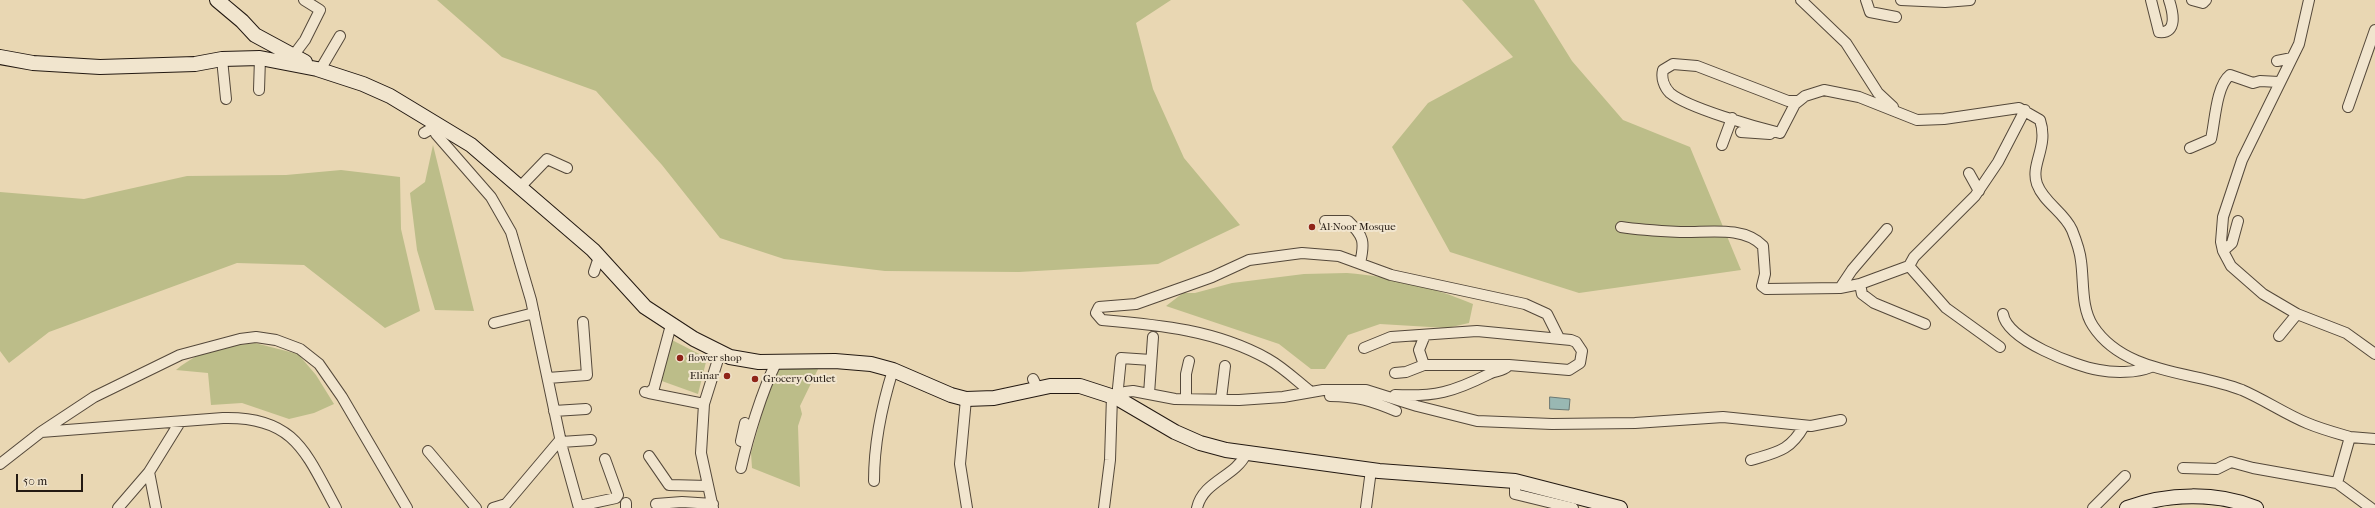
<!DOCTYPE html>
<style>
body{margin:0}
#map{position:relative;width:2375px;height:508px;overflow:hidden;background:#e9d7b3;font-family:"IM FELL French Canon",serif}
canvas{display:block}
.scale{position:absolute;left:16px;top:474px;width:67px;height:18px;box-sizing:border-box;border:2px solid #231912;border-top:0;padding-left:5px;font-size:12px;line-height:14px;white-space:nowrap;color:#231912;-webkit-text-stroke:3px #f1e5ce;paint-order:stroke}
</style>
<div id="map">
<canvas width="2375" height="508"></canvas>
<div class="scale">50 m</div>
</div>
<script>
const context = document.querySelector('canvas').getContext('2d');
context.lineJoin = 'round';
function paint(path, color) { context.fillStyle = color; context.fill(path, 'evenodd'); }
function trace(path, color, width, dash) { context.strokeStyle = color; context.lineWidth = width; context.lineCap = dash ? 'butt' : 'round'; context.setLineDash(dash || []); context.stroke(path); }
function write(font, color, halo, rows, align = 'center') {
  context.font = font + ' "IM FELL French Canon",serif'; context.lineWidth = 4; context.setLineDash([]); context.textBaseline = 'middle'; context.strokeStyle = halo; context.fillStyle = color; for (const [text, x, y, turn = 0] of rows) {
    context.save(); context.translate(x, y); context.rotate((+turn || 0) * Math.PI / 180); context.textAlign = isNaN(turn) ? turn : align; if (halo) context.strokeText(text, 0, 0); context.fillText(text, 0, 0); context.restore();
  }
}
paint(new Path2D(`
 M437 0H1171L1136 23 1153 89 1184 158 1240 225 1158 264 1019 272 885 271 784 259 720 238 662 165 596 91 502 57Z
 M1462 0H1534L1572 61 1623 120 1690 147 1741 270 1579 293 1450 252 1392 147 1428 103 1513 57Z
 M433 145 474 311 435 310 417 250 410 193 425 182Z
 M341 170 400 177 401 229 420 311 385 328 304 265 237 263 49 332 9 363 0 351V192L84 199 187 176 286 175Z
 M1347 273C1393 277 1430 286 1473 304L1469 323 1447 328 1380 324 1348 335 1325 369H1311L1279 344 1166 306 1183 293H1195L1232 283 1304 274Z
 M672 340 707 358 698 394 659 380Z
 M255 343 298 354 316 375 334 404 314 413 289 419 242 403 211 405 208 373 176 370C203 348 222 347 255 343Z
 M819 367 800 406 802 414 798 426 800 487 752 468 751 453 772 378 777 370Z`), '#bcbd89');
const water = new Path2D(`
 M1550 397 1570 399 1569 410 1550 409Z`);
paint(water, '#99b8b3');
trace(water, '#6a7873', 1);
const street = new Path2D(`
 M1801 0 1846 43 1878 93 1893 107
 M1866 0 1870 12 1896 17
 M1901 0 1945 2 1970 0
 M2151 0 2159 32C2178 34 2173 12 2169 0
 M2192 0 2203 3 2206 0
 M2309 0 2299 44 2242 160 2223 217 2221 242 2223 251 2231 266 2263 294 2297 314 2346 333 2375 354
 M293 56 305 40 320 10 304 0
 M222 59 226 99
 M2277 61 2292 58
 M320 70 340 36
 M259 90 260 58
 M1799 101H1788L1697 66 1673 64 1663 70C1661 78 1664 87 1670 93 1688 108 1756 127 1780 133L1795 104 1805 96 1824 90 1859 97 1917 120 1944 119 2019 108 2040 120C2049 147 2030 164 2037 184 2044 203 2064 212 2072 230 2076 240 2080 251 2081 261 2084 282 2081 308 2093 326 2125 375 2195 371 2242 390 2265 400 2285 414 2307 423 2321 429 2336 433 2350 437
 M2348 107 2375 30
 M431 120 436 134 491 197 511 232 531 300 562 447 579 508
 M1741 132 1770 134
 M424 133 434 127
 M1722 145 1732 118
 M2190 148 2211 139C2215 122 2216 86 2230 75L2253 83 2260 81 2279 82
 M1969 173 1979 191
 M521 186 547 159 567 168
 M1325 221H1348C1364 236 1365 242 1360 263
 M1621 227C1640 230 1660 231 1680 232 1706 233 1743 225 1763 246L1765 274 1762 286 1766 289 1840 288 1860 284 1909 266 1914 257 1975 196 1998 162 2025 110
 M2223 251 2232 243 2238 221
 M1909 266 1946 308 2000 347
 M594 272 599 257
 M1860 284 1862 294 1874 303 1925 324
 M1840 288 1852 270 1887 229
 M2003 314C2007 340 2075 366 2099 370 2114 373 2136 373 2151 367
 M494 323 534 313
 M2279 336 2297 314
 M1364 348 1391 337 1477 331 1571 340 1576 342 1582 351 1580 363 1569 370 1509 365H1424L1406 372 1395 373
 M1424 365 1419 350 1425 335
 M548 378 587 375 583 322
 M1033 379 1038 389
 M645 392 649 393 654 388 671 325
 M1311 392C1297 381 1284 368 1268 359 1216 330 1160 325 1102 320L1096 313 1099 307 1136 304 1212 277 1249 260 1302 253 1339 256 1391 275 1525 304 1547 314 1559 338
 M649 393 704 404
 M1149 394 1153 337
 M1395 395C1435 397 1453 392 1489 374 1496 370 1502 372 1508 366
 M1330 396C1357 396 1372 401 1396 411
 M1117 398 1121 358 1151 360
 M966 399 960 464 967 508
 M1186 399V374L1189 361
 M1221 399 1225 366
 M1123 400 1125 392 1133 391 1175 399 1239 400 1283 397 1323 390H1366L1417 406 1477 421 1552 424 1635 423 1723 417 1811 426 1841 420
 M554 411 586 409
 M745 423 741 441 747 443
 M41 432 94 397 180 355 240 339 256 337 276 340 300 349 319 364 342 397 407 508
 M561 442 591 440
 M428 451 476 508
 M649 456 669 485 708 486
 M1751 460C1777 452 1790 451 1804 426
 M0 464 41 432 223 418C295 416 306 453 336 508
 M741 468C748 437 762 391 776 363
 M2183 468 2217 469 2231 462 2253 468 2337 483 2350 437 2375 439
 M874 481C874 444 882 405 893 370
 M1515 481V494L1573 508
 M2337 483 2371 508
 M656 504 682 502 713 504
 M579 506 616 498 618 495 605 459
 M118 508 149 472
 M156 508 149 472 180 422
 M493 508 506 504 560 440
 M626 508V503
 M713 508 701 453 704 404 720 353
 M1104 508 1110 460 1112 396
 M1197 508C1203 481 1235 477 1246 454
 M1366 508 1371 470
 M2093 508 2125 476`);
const secondary = new Path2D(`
 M217 0 242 21 255 35 305 62
 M0 57 33 63 100 67 195 64 222 59 260 58 317 69 363 84 390 96 471 145 593 250 645 307 694 339 730 357 759 362 835 361 871 364 893 370 951 395 966 399 994 398 1050 386H1080L1117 398 1175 432 1200 443 1226 450 1379 471 1515 481 1620 508
 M2127 508C2167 493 2217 492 2256 508`);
trace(street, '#54483a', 12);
trace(secondary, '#231912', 16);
trace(street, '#f1e5ce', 10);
trace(secondary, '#f1e5ce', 14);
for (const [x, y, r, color] of [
 [1312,227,4,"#8f2418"],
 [680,358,4,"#8f2418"],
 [727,376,4,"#8f2418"],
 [755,379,4,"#8f2418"]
]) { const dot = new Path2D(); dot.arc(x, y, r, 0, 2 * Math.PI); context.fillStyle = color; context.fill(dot); trace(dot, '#f1e5ce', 1.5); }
write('11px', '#231912', '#f1e5ce', [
 ["Al Noor Mosque",1320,227],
 ["flower shop",688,358],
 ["Elinar",719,376,"right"],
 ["Grocery Outlet",763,379]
], 'left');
</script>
